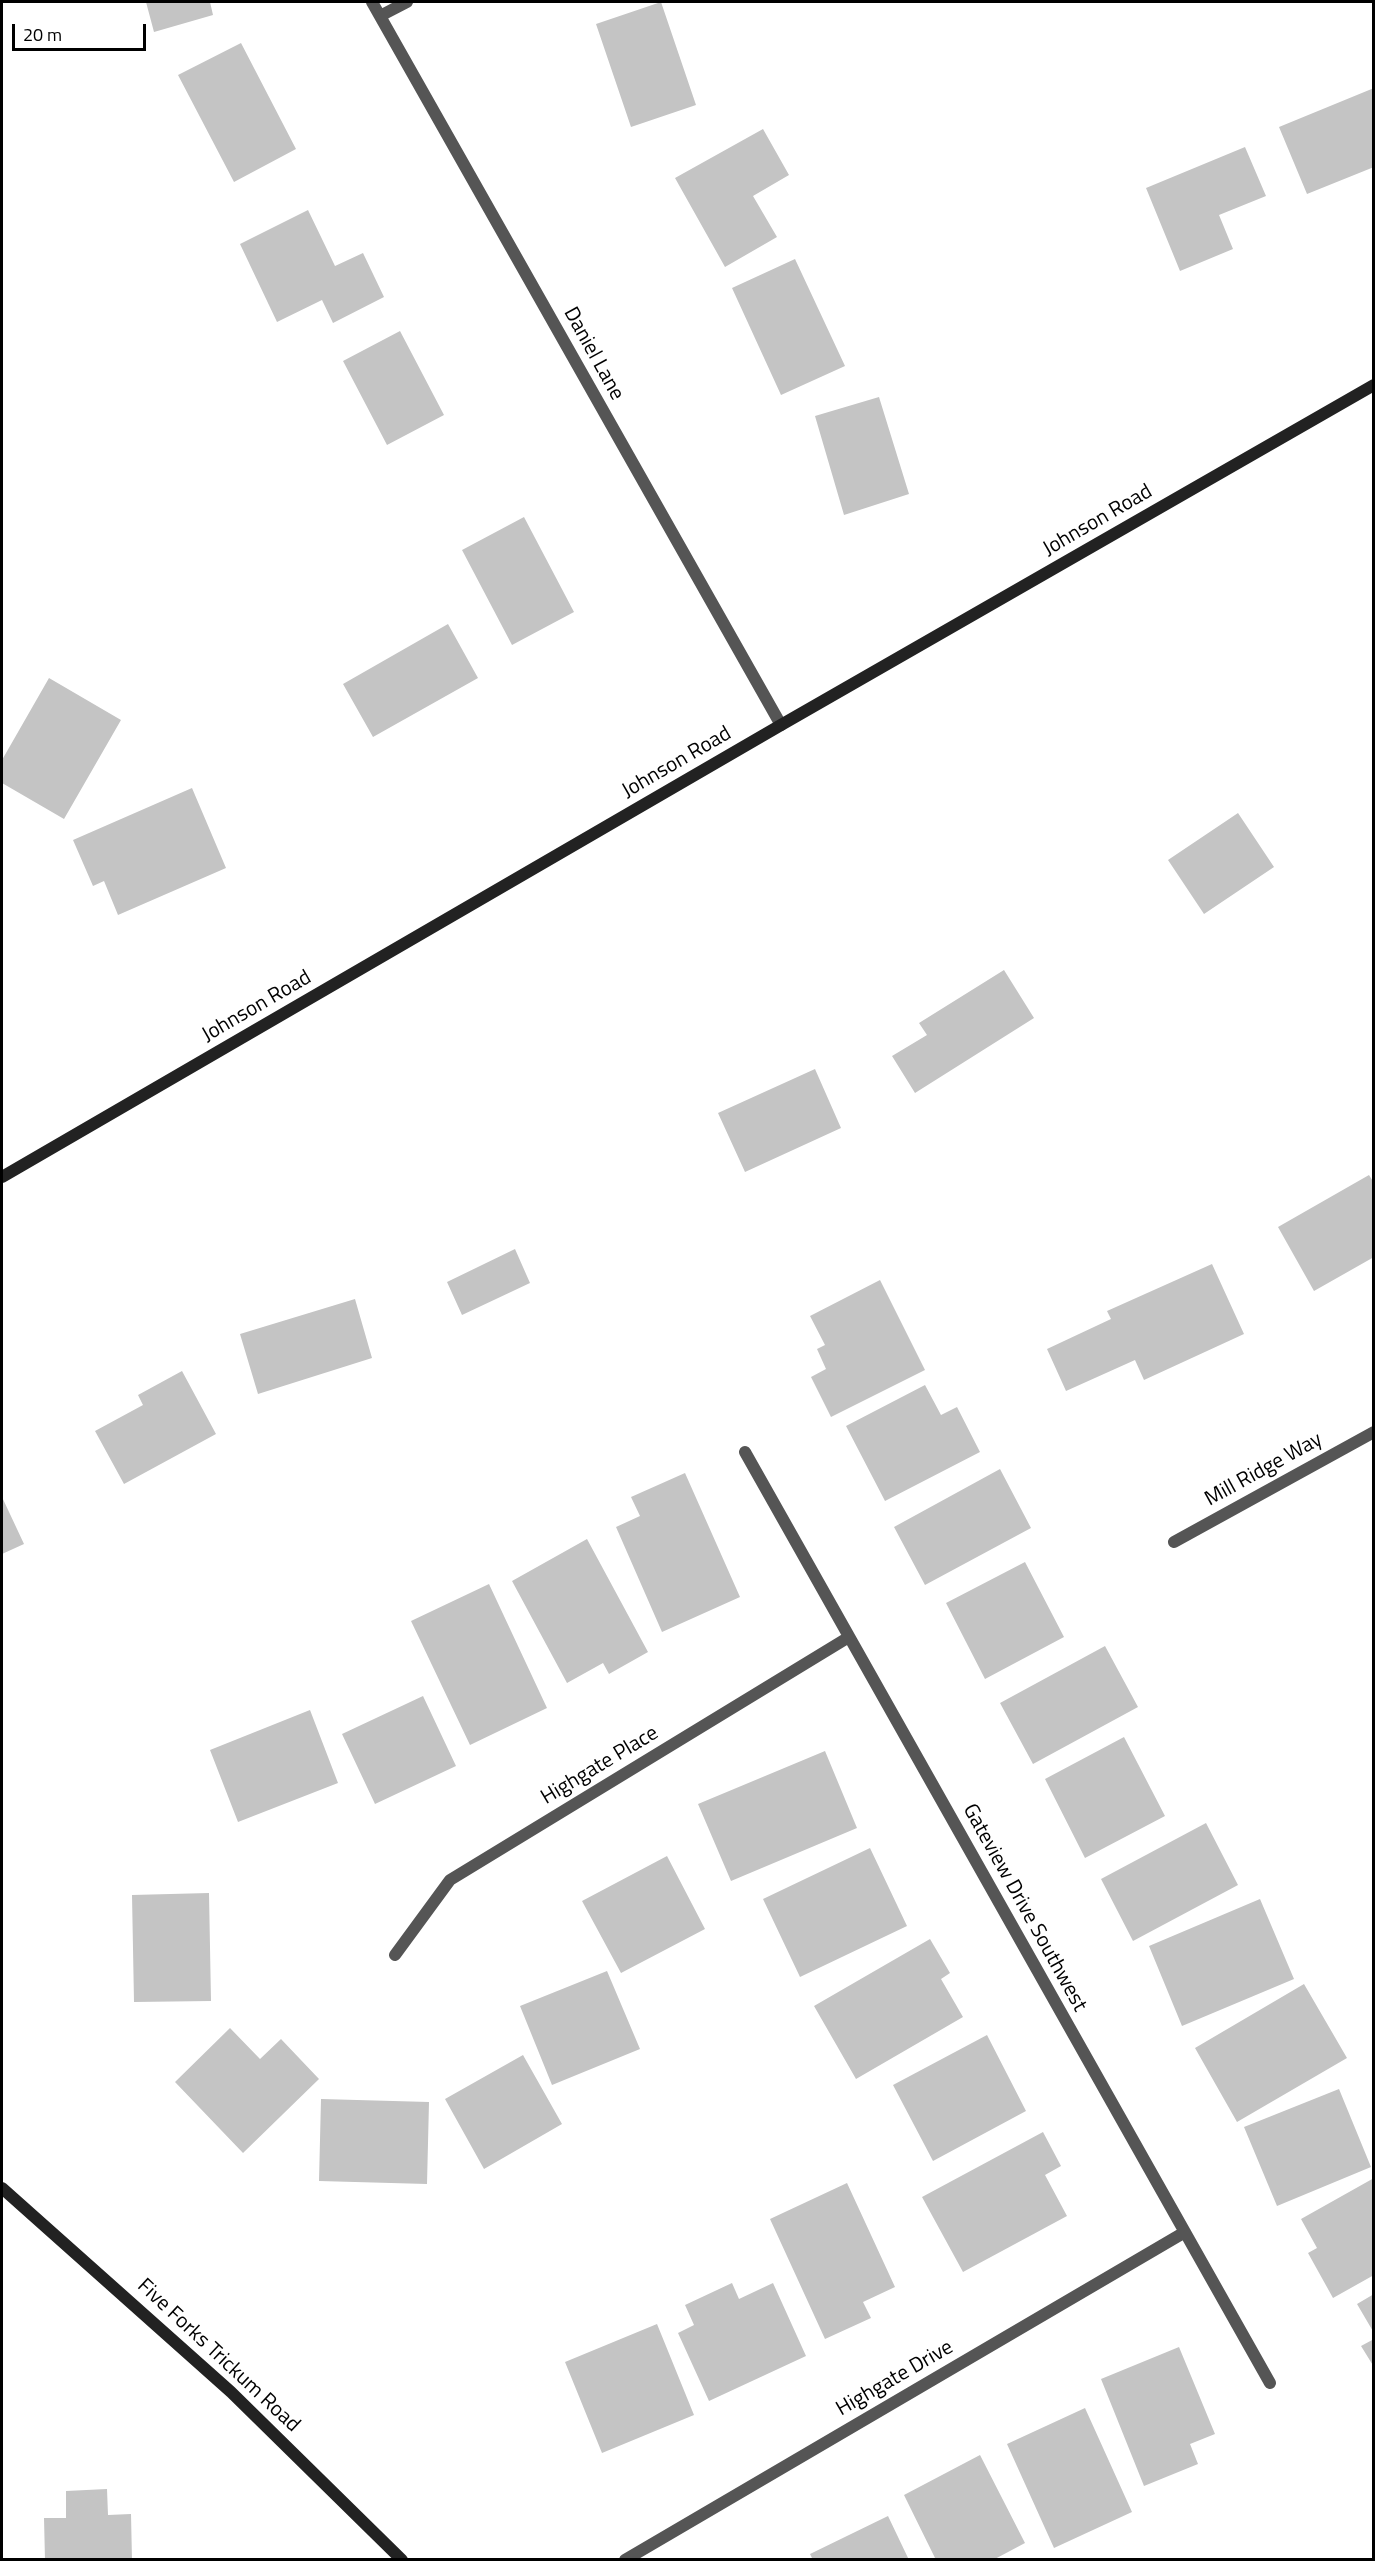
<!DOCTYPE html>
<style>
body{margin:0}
#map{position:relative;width:1375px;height:2561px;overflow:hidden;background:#fff;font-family:"Titillium Web",sans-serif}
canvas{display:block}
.frame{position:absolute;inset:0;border:3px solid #000;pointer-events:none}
.scale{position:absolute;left:12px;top:24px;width:134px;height:27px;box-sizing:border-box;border:3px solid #000;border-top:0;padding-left:8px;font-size:18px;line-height:21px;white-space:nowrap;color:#000;-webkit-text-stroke:4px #fff;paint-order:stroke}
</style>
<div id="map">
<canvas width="1375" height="2561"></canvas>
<div class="frame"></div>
<div class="scale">20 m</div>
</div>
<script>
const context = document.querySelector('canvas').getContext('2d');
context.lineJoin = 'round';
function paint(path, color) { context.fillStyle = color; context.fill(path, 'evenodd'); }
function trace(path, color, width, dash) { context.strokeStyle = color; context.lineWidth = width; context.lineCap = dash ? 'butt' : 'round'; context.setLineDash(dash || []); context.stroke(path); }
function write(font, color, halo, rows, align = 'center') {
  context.font = font + ' "Titillium Web",sans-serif'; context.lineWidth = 4.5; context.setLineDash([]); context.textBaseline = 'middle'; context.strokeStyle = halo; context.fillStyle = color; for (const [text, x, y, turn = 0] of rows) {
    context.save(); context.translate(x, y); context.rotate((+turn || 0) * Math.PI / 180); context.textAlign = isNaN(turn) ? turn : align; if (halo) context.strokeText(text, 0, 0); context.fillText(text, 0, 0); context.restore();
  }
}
paint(new Path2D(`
 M146 2H210L213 15 154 32Z
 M661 2 696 105 631 127 596 24Z
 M241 43 296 149 234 182 178 75Z
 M1374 88V167L1307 194 1279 127Z
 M763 129 789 175 753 196 777 237 725 267 675 178Z
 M1245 147 1266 196 1219 215 1233 249 1180 271 1146 188Z
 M308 210 335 266 363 253 384 297 333 323 322 300 277 322 240 244Z
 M795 259 845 366 781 395 732 288Z
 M400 331 444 415 387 445 343 361Z
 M879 397 909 494 844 515 815 416Z
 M524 517 574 612 512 645 462 550Z
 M448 624 478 678 373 737 343 684Z
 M49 678 121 720 64 819 2 783V760Z
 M192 788 226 868 118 915 104 881 93 886 73 840Z
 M1238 813 1274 867 1204 914 1168 860Z
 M1004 970 1034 1018 915 1093 892 1056 927 1035 919 1023Z
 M815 1069 841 1128 745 1172 718 1113Z
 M1369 1175 1374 1183V1257L1314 1291 1278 1227Z
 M515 1249 530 1283 462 1315 447 1282Z
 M1212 1264 1244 1334 1144 1380 1135 1360 1066 1391 1047 1349 1111 1319 1107 1311Z
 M880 1280 925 1370 831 1417 811 1377 826 1369 817 1349 825 1345 810 1316Z
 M355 1299 372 1358 258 1394 240 1334Z
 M182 1371 216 1434 124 1484 95 1431 143 1405 138 1395Z
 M925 1385 941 1415 957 1407 980 1452 885 1501 846 1426Z
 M1000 1469 1031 1528 925 1585 894 1527Z
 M685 1473 740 1597 662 1632 616 1527 640 1516 631 1497Z
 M2 1497 24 1544 2 1554Z
 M587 1539 648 1652 609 1674 603 1663 567 1683 512 1581Z
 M1025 1562 1064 1637 985 1679 946 1603Z
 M489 1584 547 1708 470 1745 411 1621Z
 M1105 1646 1138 1707 1033 1764 1000 1703Z
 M423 1696 456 1766 375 1804 342 1734Z
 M310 1710 338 1783 238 1822 210 1750Z
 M1124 1737 1165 1816 1085 1858 1045 1779Z
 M825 1751 857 1828 731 1881 698 1804Z
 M1206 1823 1238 1885 1133 1941 1101 1879Z
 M870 1848 907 1926 800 1977 763 1899Z
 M667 1856 705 1929 621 1973 582 1901Z
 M209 1893 211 2001 134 2002 132 1895Z
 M1260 1899 1294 1979 1182 2026 1149 1946Z
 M930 1939 950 1973 941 1979 963 2017 856 2079 814 2006Z
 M607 1971 640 2049 552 2085 520 2006Z
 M1304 1984 1347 2058 1237 2122 1195 2048Z
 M230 2028 260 2059 281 2039 319 2079 243 2153 175 2082Z
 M987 2035 1026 2111 933 2161 893 2085Z
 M523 2055 562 2124 484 2169 445 2099Z
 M1339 2089 1371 2167 1277 2206 1244 2127Z
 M321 2099 429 2102 427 2184 319 2181Z
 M1043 2132 1061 2166 1045 2175 1067 2216 963 2272 922 2197Z
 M1374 2178V2275L1333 2298 1308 2253 1317 2248 1301 2219Z
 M847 2183 895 2287 863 2302 871 2318 825 2339 770 2219Z
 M732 2283 739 2299 773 2283 806 2356 709 2401 678 2333 694 2325 685 2305Z
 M1374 2294V2333L1357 2304Z
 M657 2324 694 2415 602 2453 565 2362Z
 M1374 2339V2367L1361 2346Z
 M1179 2347 1215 2434 1190 2444 1198 2464 1144 2486 1101 2379Z
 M1085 2408 1132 2512 1054 2548 1007 2444Z
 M980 2455 1025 2543 993 2560H936L904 2495Z
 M107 2489 108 2515 131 2514 132 2560H45L44 2518H66V2491Z
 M888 2516 909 2560H813L810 2554Z`), '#c4c4c4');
trace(new Path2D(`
 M372 2 781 725
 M380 16 407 2
 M745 1452 1270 2383
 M1174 1542 1374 1432
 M395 1955 450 1880 849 1637
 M625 2560 1185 2232`), '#555', 12);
trace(new Path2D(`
 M2 1177 781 725 1374 385
 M2 2188 231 2392 402 2560`), '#222', 12);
write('21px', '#000', '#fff', [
 ["Daniel Lane",593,354,61],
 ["Johnson Road",1098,521,-30],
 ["Johnson Road",677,763,-30],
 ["Johnson Road",257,1007,-30],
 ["Mill Ridge Way",1264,1470,-29],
 ["Highgate Place",600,1766,-31],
 ["Gateview Drive Southwest",1024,1908,61],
 ["Five Forks Trickum Road",218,2356,43],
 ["Highgate Drive",895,2379,-30]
]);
</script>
